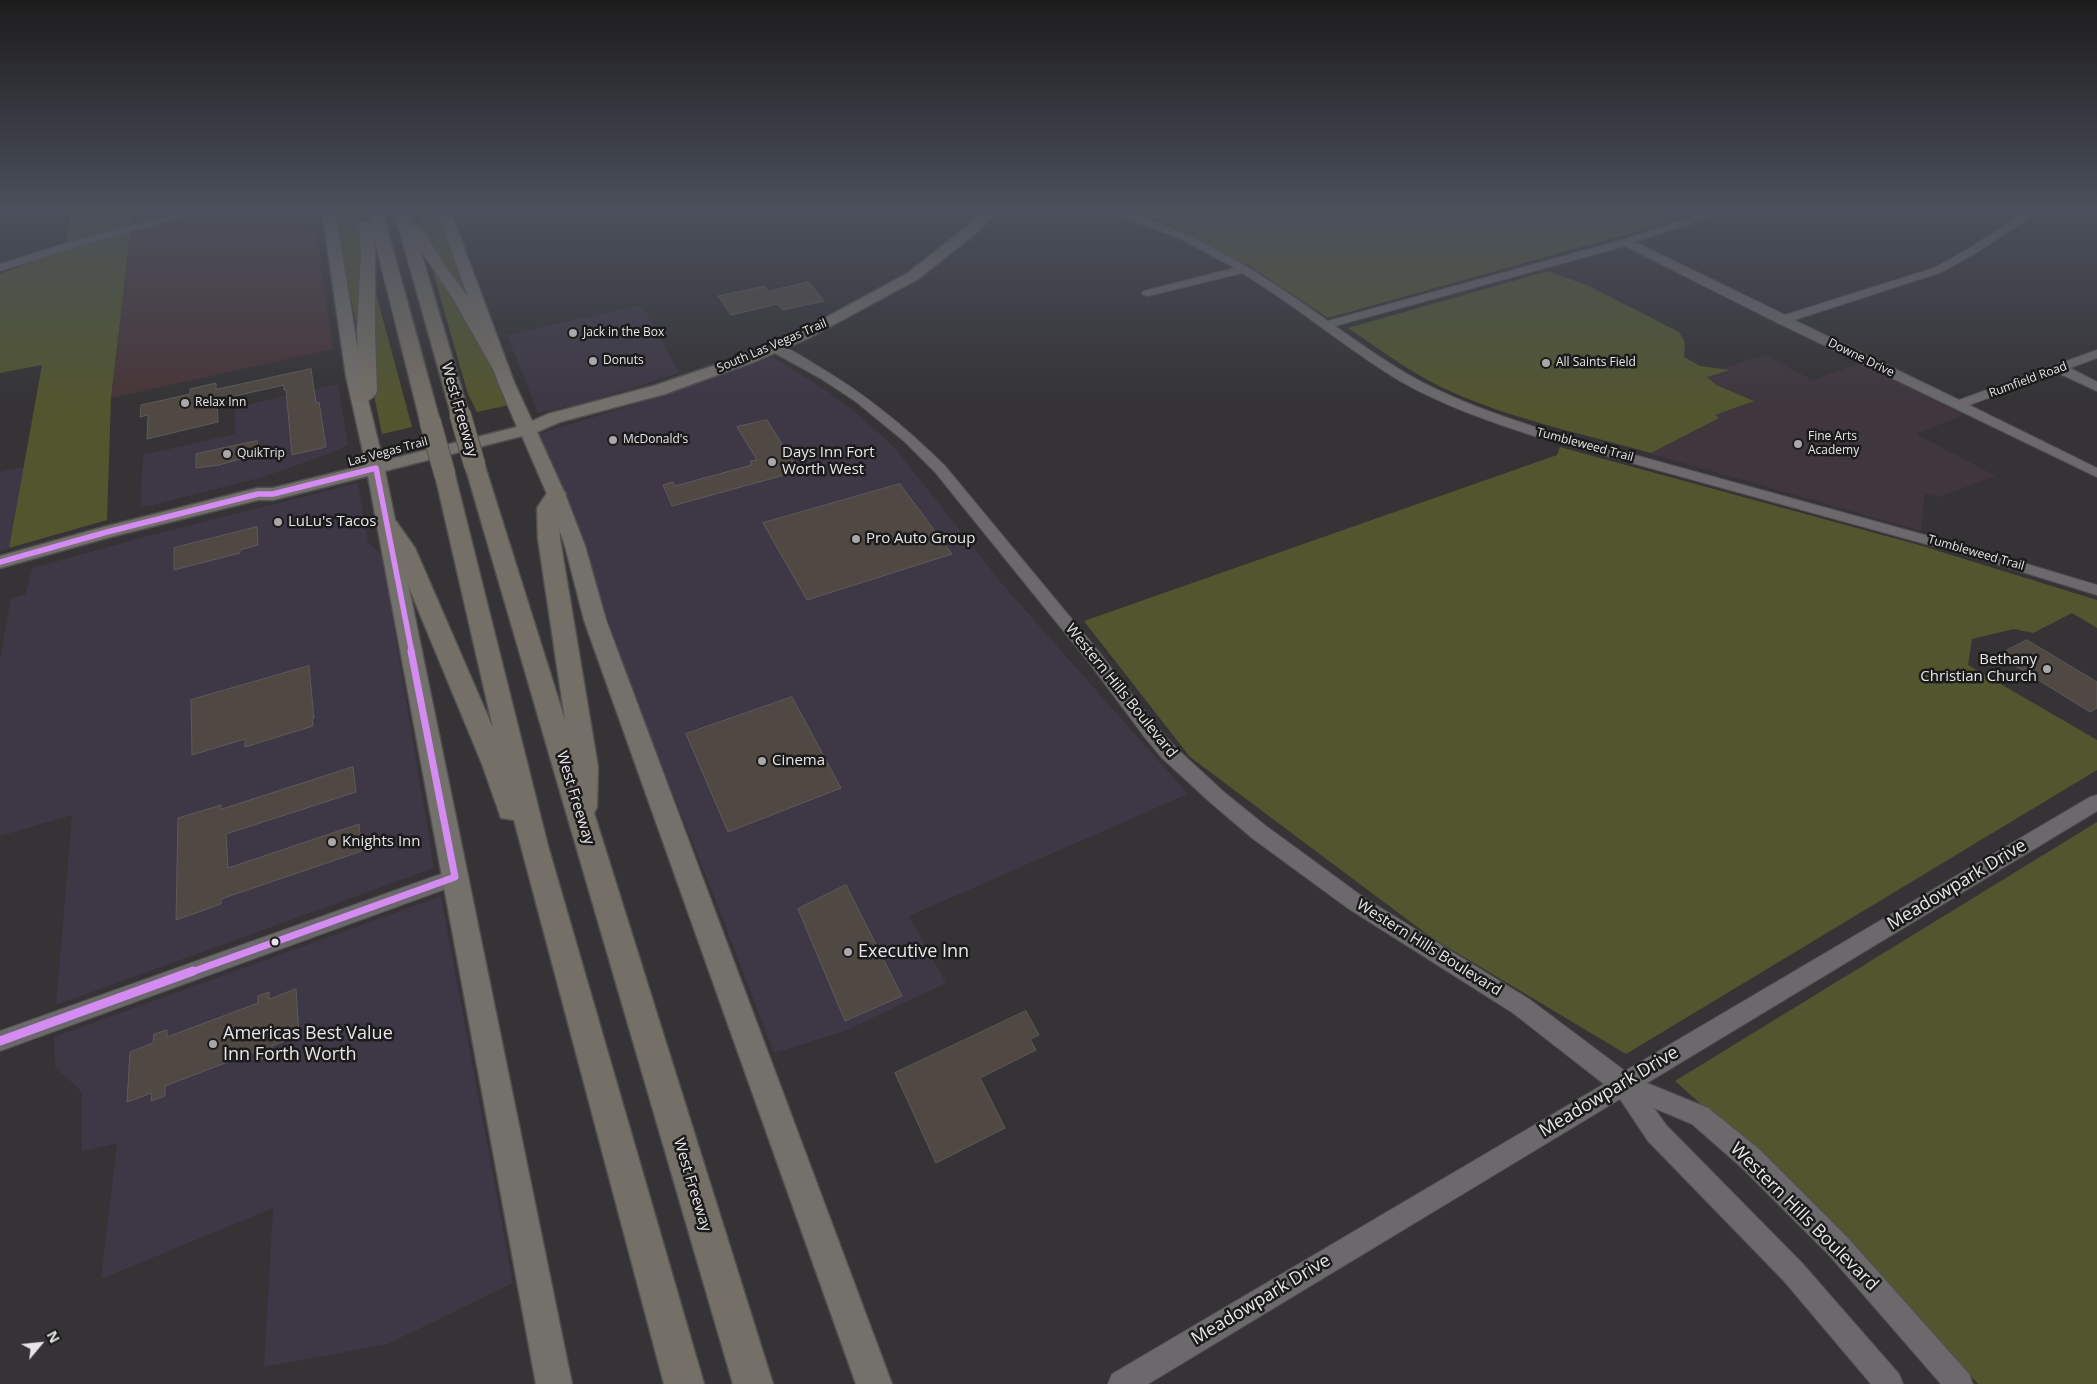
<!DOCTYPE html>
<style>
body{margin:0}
#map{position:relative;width:2097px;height:1384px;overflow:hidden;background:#353335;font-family:"Open Sans",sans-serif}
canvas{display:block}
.north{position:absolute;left:15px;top:1319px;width:50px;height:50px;-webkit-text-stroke:4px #1c1b1c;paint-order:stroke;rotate:62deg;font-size:14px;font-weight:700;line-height:20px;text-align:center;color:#e7e5e7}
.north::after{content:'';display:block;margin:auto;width:18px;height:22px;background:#e7e5e7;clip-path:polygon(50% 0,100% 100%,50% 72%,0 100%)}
</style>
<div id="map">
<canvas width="2097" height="1384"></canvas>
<div class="north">N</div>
</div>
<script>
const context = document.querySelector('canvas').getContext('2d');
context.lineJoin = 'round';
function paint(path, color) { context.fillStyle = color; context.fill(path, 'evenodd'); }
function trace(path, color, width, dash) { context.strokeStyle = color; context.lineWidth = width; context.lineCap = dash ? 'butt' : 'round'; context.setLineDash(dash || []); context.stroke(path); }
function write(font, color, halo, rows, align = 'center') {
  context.font = font + ' "Open Sans",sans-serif'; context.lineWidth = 5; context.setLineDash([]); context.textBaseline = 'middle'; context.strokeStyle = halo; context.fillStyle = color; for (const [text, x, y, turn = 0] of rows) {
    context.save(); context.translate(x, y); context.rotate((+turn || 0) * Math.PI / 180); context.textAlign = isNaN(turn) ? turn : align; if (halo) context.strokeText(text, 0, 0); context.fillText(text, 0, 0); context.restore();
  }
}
paint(new Path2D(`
 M642 305 679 373 589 402 538 413 507 335Z
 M772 357 827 391 857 413 895 448 1004 586 1188 794 909 916 946 983 845 1031 774 1053 721 914 640 711 578 535 538 434 649 400Z
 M338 384 348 445 331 453 263 477 140 508 143 455 235 434V411L241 406Z
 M24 467 9 548 0 551V472Z
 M358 483 368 542 382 555 434 868 56 1005 72 815 0 836V659L11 598 26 594 32 568 148 536Z
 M441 896 513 1283 388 1344 264 1367 273 1208 101 1279 117 1143 82 1152V1092L55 1067 54 1037Z`), '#3e3745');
paint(new Path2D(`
 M217 210H313L333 349 111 398 131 232Z`), '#473538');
paint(new Path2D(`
 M1765 355 1813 380 1860 363 1964 415 1916 434 1996 476 1939 497 1925 494 1921 531 1651 454 1700 406 1696 377Z`), '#3f363e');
paint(new Path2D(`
 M72 210H133L111 398 107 520 9 548 42 365 0 373V274L60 251 66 241Z
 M334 210H356L362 236 358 334Z
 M416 210H438L471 302V307L428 238Z
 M1123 210H1642L1671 222 1328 318 1251 267 1163 222Z
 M431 265 489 360 509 405 477 412 468 394Z
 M1548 271 1589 286 1679 332 1685 342 1684 357 1700 366 1730 370 1707 377 1716 385 1754 401 1715 415 1719 418 1651 453C1580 433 1505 418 1439 386 1407 370 1378 348 1348 328Z
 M375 290 412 427 382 434 372 386Z
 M1560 447 1919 545 2097 600V628L2072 613 2033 633 2014 629 1972 639 1968 665 2097 740V770L1626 1054 1432 938 1190 757 1084 621 1557 455Z
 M2097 822V1384H1978L1824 1214 1675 1081Z`), '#52562f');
const building = new Path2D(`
 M809 282 824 301 782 310 778 304 731 315 718 296 765 286 768 291Z
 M311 369 316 403 319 402 326 447 292 455 286 390H284V385L217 400 218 422 147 439 148 415 140 417 141 405 190 394V389L216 383V389Z
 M767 420 799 471 672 506 663 485 673 482 675 486 752 465 750 461 757 460 737 427Z
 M257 441 258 454 219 465 196 468V454Z
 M900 484 952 554 807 600 763 523Z
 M257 527 258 545 240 550V553L174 570V548Z
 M2027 640 2097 682V708L2090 712 1998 655Z
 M309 666 314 718 312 719 313 726 245 747V739L192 755 191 700Z
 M792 697 841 788 728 832 686 734Z
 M353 767 356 792 226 834 228 868 359 824 362 851 221 899V904L176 920 178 818 221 805V809Z
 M846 885 902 996 845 1021 798 909Z
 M296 989 299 1035 272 1046V1055L259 1060V1050L165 1086V1096L151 1101 152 1093 127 1102 130 1052 153 1043 154 1034 167 1030V1037L258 1003V996L269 992V999Z
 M1026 1011 1039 1035 1030 1039 1036 1050 980 1078 1005 1128 936 1163 895 1073Z`);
paint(building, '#4f4843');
trace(building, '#5c5b5b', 1);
const minor = new Path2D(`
 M190 210H208L65 250 0 271V264L57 246Z
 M1108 210H1125L1131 213C1207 238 1263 275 1328 321L1622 240 1715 210H1732L1635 242 1785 315 1934 268 1968 249 2028 210H2041L1976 253 1942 272 1794 320 1959 400 2097 350V358L2070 368 2097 382V391L2058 373 1969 405 2097 468V477L1778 323 1625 246 1335 326C1359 343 1383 360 1409 375 1451 399 1498 415 1544 430L1990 553 2097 585V595L1980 559 1534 436C1488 421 1442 405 1400 381 1345 348 1297 306 1242 273L1148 296 1144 295 1142 293 1144 291 1235 268 1183 240Z
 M775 344C790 348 803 357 816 365 864 393 906 427 945 466L1099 652 1155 725 1176 748 1225 793 1266 826 1363 897 1529 999 1625 1071 2090 797 2097 795V811L1647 1083 1708 1108 1759 1149 1847 1237 1969 1374 1973 1384H1941L1829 1255 1741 1167 1692 1124 1654 1108 1666 1125 1802 1263 1899 1374 1903 1384H1871L1784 1281 1648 1141 1620 1099 1148 1384H1108L1112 1374 1604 1084 1513 1013 1349 909 1252 838 1211 803 1162 758 1143 735 1087 660 935 472 905 442 855 401 820 378 771 351 769 348Z
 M455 869 462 871 465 877 462 883 0 1051V1031Z`);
const major = new Path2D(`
 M322 210H335L362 376 383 461 517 427 498 382 437 210H450L514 382 532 421 548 414 653 386 742 356 799 332 908 273 966 227 984 210H998L976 233 918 279 809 338 754 362 695 383 665 394 560 422 537 432 565 494 585 546 606 620 892 1384H856L584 620 565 546 547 494 522 436 385 471 572 1384H536L368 476 273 500H258L114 536 0 568V556L100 528 258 488H273L366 465 346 376Z`);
const highway = new Path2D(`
 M368 210H382L440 421 437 425 430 427 423 425 420 421 375 241V333L377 392C371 401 364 404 353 402L351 398 359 390 357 333 361 253 359 225 361 222H371Z
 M394 210H408L413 225 421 226 444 264 468 297 508 365 505 369 499 370 493 369 452 297 420 249 469 414 467 418 460 420 453 418 451 414Z
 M475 460 482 462 485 466 565 720 538 539 537 508 549 490 556 488 563 490 566 494 559 508 560 539 598 767 597 807 594 813 773 1384H733L465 466 468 462Z
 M445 469 452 471 455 475 548 846 704 1384H664L514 820 501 818 482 764 393 549 377 526 380 521 388 520 396 521 415 548 493 728 435 475 438 471Z`);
trace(minor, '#515051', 2);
trace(major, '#515051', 3);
trace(highway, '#515051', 3);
paint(minor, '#6b696b');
paint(major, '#74716d');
paint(highway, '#746f67');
const highwayBridge = new Path2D(`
 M460 414 475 466
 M430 421 445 475`);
trace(highwayBridge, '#515051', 23, []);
trace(highwayBridge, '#746f67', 21);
trace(new Path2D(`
 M0 562 107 532 258 494H273L376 468 412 653`), '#d58cf2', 5.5);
trace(new Path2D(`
 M189 973 455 877 411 651`), '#d58cf2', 7);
trace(new Path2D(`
 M0 1041 193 971`), '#d58cf2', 9);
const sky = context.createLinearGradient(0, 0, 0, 404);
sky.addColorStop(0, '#1d1c1d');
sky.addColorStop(0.52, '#4b505c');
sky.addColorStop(1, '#4b505c00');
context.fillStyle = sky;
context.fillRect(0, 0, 2097, 404);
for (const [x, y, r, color] of [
 [573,333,5,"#a9a7a9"],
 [593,361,5,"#a9a7a9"],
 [1546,363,5,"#a9a7a9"],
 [185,403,5,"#a9a7a9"],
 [613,440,5,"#a9a7a9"],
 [1798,444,5,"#a9a7a9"],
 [227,454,5,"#a9a7a9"],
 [772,462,5,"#a9a7a9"],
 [278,522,5,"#a9a7a9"],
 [856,539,5,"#a9a7a9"],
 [2047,669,5,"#a9a7a9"],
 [762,761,5,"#a9a7a9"],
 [332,842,5,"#a9a7a9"],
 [275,942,4.5,"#e7e5e7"],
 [848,952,5,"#a9a7a9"],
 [213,1044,5,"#a9a7a9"]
]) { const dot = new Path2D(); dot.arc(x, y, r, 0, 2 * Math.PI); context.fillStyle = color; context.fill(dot); trace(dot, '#1c1b1c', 2); }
write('12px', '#e7e5e7', '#1c1b1c', [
 ["Jack in the Box",583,333],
 ["Donuts",603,361],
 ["All Saints Field",1556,363],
 ["Relax Inn",195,403],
 ["Fine Arts",1808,437],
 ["Academy",1808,451],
 ["McDonald's",623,440],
 ["QuikTrip",237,454]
], 'left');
write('12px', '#e7e5e7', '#1c1b1c', [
 ["South Las Vegas Trail",772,346,-23],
 ["Downe Drive",1861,358,26],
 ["Rumfield Road",2028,380,-20],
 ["Tumbleweed Trail",1585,445,15],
 ["Las Vegas Trail",388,452,-15],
 ["Tumbleweed Trail",1976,553,16]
]);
write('15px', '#e7e5e7', '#1c1b1c', [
 ["West Freeway",459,410,74],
 ["Western Hills Boulevard",1121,691,51],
 ["West Freeway",575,798,73],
 ["Western Hills Boulevard",1429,948,32],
 ["West Freeway",692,1185,73]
]);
write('15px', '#e7e5e7', '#1c1b1c', [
 ["Days Inn Fort",782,453],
 ["Worth West",782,470],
 ["LuLu's Tacos",288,522],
 ["Pro Auto Group",866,539],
 ["Bethany",2037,660,"right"],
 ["Christian Church",2037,677,"right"],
 ["Cinema",772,761],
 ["Knights Inn",342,842]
], 'left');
write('18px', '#e7e5e7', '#1c1b1c', [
 ["Meadowpark Drive",1957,885,-31],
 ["Meadowpark Drive",1609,1092,-31],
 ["Western Hills Boulevard",1804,1217,45],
 ["Meadowpark Drive",1261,1300,-31]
]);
write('18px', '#e7e5e7', '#1c1b1c', [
 ["Executive Inn",858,952],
 ["Americas Best Value",223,1034],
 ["Inn Forth Worth",223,1055]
], 'left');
</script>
